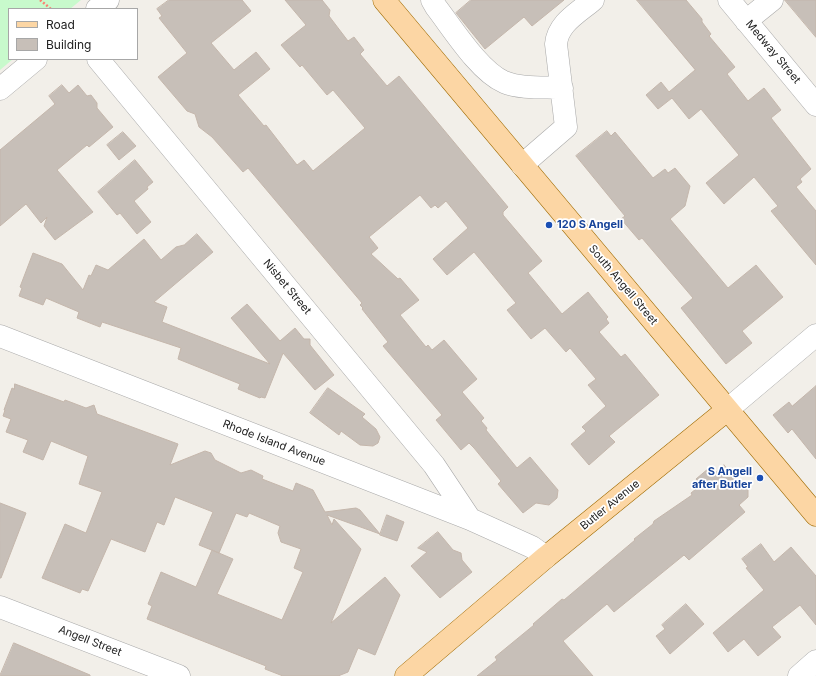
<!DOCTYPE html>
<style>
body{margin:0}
#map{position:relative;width:816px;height:676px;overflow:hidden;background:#f2efe9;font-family:Inter,sans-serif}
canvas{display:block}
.legend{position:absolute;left:8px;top:8px;width:130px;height:52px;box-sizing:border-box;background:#fff;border:1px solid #a7a7a7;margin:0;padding:5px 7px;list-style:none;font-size:12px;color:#222}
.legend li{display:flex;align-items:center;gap:8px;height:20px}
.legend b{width:20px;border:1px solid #a7a7a7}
</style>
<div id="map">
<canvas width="816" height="676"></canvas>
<ul class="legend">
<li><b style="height:5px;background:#fcd6a4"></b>Road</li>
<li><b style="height:11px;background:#c7bfb8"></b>Building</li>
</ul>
</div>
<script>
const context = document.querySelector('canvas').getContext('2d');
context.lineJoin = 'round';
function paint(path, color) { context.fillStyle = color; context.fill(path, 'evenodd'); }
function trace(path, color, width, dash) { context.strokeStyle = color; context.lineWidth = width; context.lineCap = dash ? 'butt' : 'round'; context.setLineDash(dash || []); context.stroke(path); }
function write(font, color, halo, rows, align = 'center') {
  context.font = font + ' Inter,sans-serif'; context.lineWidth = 3.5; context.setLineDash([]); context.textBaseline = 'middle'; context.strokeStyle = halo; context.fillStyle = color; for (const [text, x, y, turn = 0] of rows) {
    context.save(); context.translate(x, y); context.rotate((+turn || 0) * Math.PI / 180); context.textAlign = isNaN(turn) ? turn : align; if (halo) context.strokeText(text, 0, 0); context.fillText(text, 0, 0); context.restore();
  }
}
paint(new Path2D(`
 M0 0H81L70 9H9V59H13L0 70Z`), '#c8facc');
const building = new Path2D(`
 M169 0H242L251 11 211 43 234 70 256 52 270 69 238 95 264 126 266 125 297 165 304 160 313 171 365 128 333 90 327 95 302 65 300 67 281 45 306 25 285 0H322L330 10 329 16 348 41 354 37 364 50 360 54 387 86 399 76 508 207 503 212V215L542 261 528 273 562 314 588 292 608 317 606 319 609 323 599 332 621 357 625 354 659 395 609 436 615 442 589 465 571 444 586 431 582 427 606 406 588 385 596 379 570 348 566 352 545 328 531 339 507 310 516 303 474 252 447 275 433 259 468 228 446 201 438 208 435 205 431 208 420 195 369 237 378 248 371 254 398 279 400 278 419 300 400 315 426 347 428 345 432 350 444 340 477 379 462 392 484 418 481 421 487 428 486 430 517 468 530 457 558 490 557 498 549 505 536 503 523 513 498 484 501 481 474 448 469 443 461 450 436 420 442 415 383 346 388 342 362 309 363 308 360 305 362 303 248 168 243 172 212 137 199 127 195 114 187 111 158 77 187 53 159 18 162 16 157 9Z
 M471 0H564L532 26 524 17 485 49 456 13Z
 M637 0H686L702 19V22L711 34 709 36 735 67 727 74 748 101 764 88 781 110 771 118 811 169 800 179 802 182 796 187 816 211V265L771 211 778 206 754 177 724 204 706 183 739 155 701 109 689 119 672 98 658 109 646 95 661 82 669 92 695 70Z
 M785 0H816V37Z
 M62 85 69 93 78 85 87 96 91 95 97 103V108L113 127 89 147 87 145 57 170 93 212 55 240 44 226 47 217 41 223 26 204 0 226V150L55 104 49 96Z
 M607 131 611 136 615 132 653 178 665 169 668 173 675 168 690 186 685 206 670 219 728 288 756 265 783 297 742 331 752 343 726 364 681 308 693 298 642 238 639 240 621 219 625 216 576 156Z
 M123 132 136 146 119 160 107 145Z
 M135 160 153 182 147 187 148 189 134 201 151 222 137 234 120 213 117 215 98 192Z
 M197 234 213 252 154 302 167 307 162 322 270 364 231 318 247 304 280 341 295 328 304 339H310V345L334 375 315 390 283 353 265 398 261 397 260 398 238 389 240 384 178 359 181 348 102 322 100 327 77 318 79 312 46 298 43 305 19 296 22 288 20 287 33 253 62 264 83 290 89 275 91 276 96 265 108 270 144 239 161 260 176 247 184 245Z
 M15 384 64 402 65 400 86 408 94 405 97 414 178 444 170 465 205 451 211 453 215 460 241 473 251 470 263 476 262 479 293 491 296 483 313 490 325 512 356 508 360 510 380 534 327 515 332 525 334 519 361 549 331 623 385 577 400 595 375 655 358 648 348 672 338 676H283L265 669 266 666 147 619 152 606 148 604 161 572 196 587 212 550 233 559 217 594 282 620 303 572 294 568 301 549 281 542 278 533 280 526 249 513 247 517 236 513 219 553 199 545 213 512 175 497 164 525 157 522 145 552 111 539 88 591 82 589 80 593 42 578 65 524 86 533 102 492 79 484 88 456 51 441 43 460 23 452 28 440 6 432 11 419 3 416 5 410H4L12 388 14 389Z
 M816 386V459L792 429 788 433 773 415 789 402 792 406Z
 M328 388 365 414 362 417 376 429 380 437 378 443 373 446 360 445 341 431 339 435 310 413Z
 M724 465 738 482 743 484 748 490V497L739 505 745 512 689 560 684 555 614 612 607 604 563 641 593 676H477L497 660 495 657 534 625 533 624 562 599 564 600 635 540 634 539 653 524 654 521 692 495 691 493 701 485 696 479 709 468 714 474Z
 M0 503 26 513 1 578H0Z
 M387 515 404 522 397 541 380 535Z
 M438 532 453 550 461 553 462 560 472 572 440 598 411 566 427 552 418 548Z
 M761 544 774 562 791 547 816 576V625L800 605 772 627 781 637 758 656 744 639 728 652 713 633 764 590 746 568 748 567 742 559Z
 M686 604 704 624 670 654 656 636 665 629 662 625Z
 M14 643 90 675V676H0Z`);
paint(building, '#c7bfb8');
trace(building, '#c4b6ab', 1);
const minor = new Path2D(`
 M432 0 436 7C453 29 479 71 504 82 521 89 544 87 562 88
 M729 0 816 105
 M97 9 108 0
 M746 21 772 0
 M98 59 434 465 470 519
 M0 89 36 59
 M522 165 566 127 556 44C558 23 578 13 593 0
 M0 336 470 519 532 547 546 557
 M727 410 816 335
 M0 607 179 676
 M799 676 816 661`);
const major = new Path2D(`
 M384 0 816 515
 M406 676 546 557 727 410`);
trace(minor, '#a9a9a9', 23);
trace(major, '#a06b00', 23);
trace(new Path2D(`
 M40 0 51 9`), '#fa8072', 2.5, [2, 2]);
trace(minor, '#fff', 22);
trace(major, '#fcd6a4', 22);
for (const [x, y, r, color] of [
 [549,225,4,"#1a4fb4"],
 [760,478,4,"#1a4fb4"]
]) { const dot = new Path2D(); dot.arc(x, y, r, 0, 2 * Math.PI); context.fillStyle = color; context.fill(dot); trace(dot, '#fff', 1.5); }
write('11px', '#222', '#fff', [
 ["Medway Street",773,52,50],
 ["South Angell Street",623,285,50],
 ["Nisbet Street",287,287,50],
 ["Rhode Island Avenue",274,443,21],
 ["Butler Avenue",610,505,-39],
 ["Angell Street",90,641,21]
]);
write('bold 11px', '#164399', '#fff', [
 ["120 S Angell",557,225],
 ["S Angell",752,472,"right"],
 ["after Butler",752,485,"right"]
], 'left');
</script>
